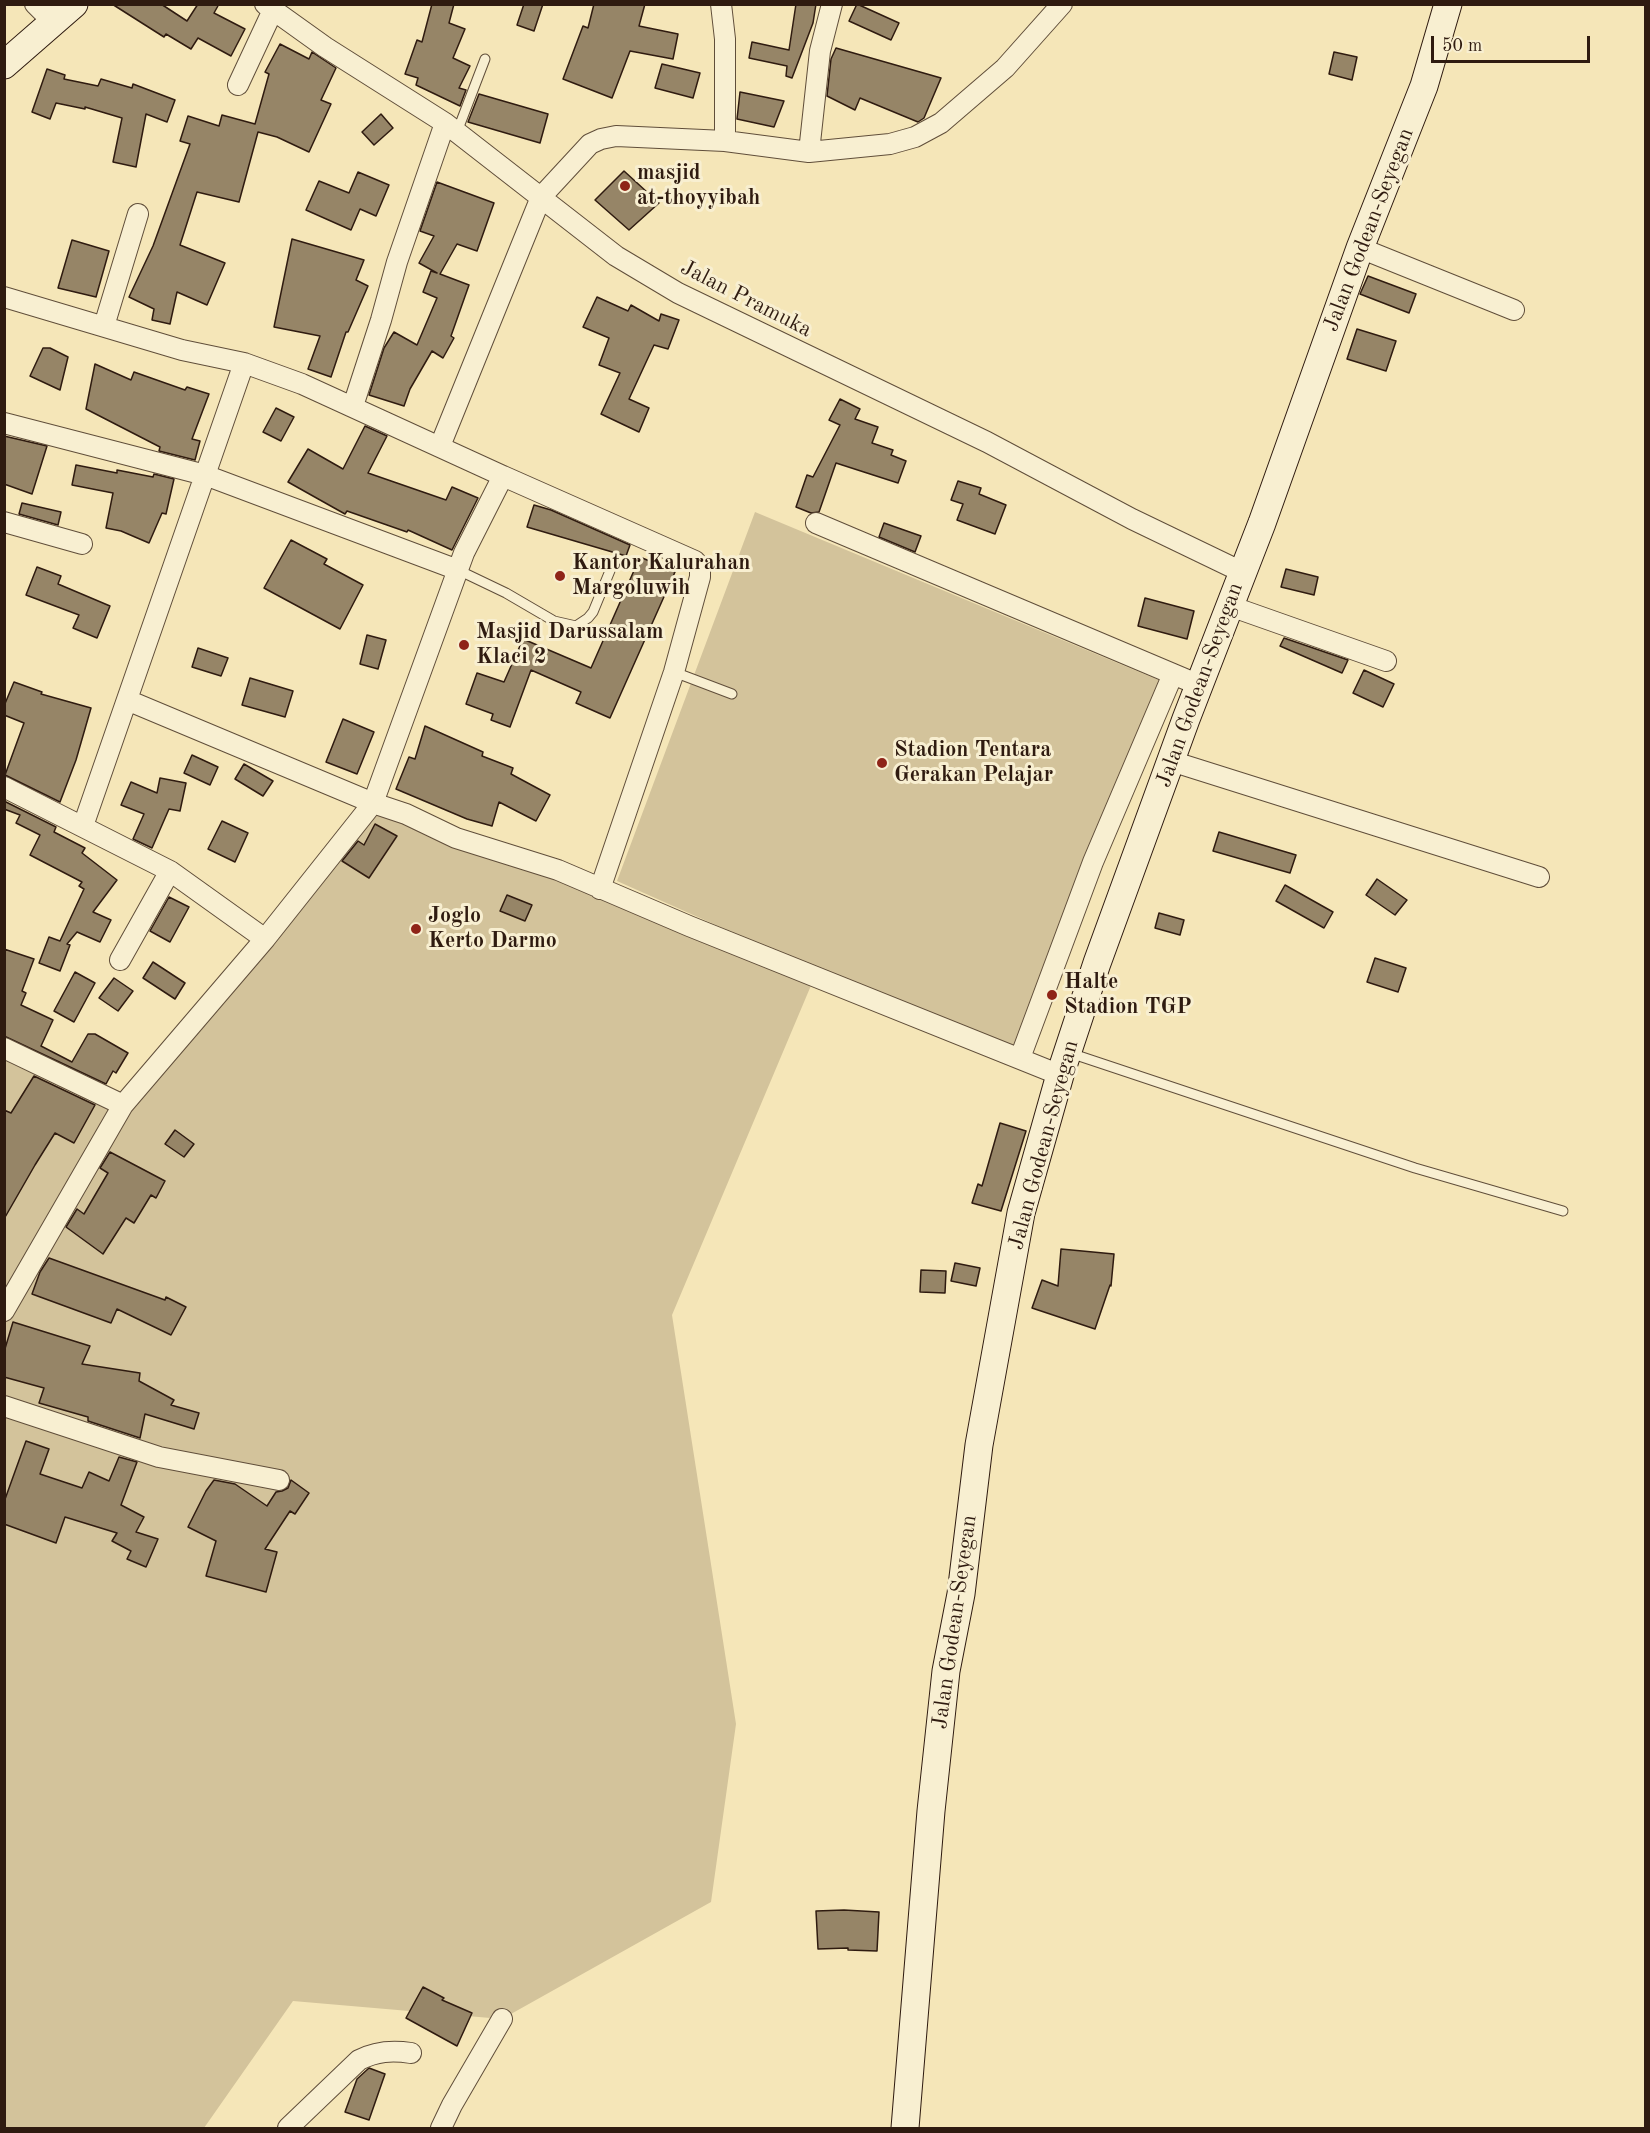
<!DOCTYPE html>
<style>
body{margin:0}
#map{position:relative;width:1650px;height:2133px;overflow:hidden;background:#f5e6b8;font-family:"Old Standard TT",serif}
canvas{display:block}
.frame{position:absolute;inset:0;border:6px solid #2f1b10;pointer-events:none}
.scale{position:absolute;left:1431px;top:36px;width:159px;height:27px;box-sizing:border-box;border:3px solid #2f1b10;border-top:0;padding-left:8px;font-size:18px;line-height:21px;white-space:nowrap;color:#2f1b10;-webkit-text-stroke:4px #f8efd1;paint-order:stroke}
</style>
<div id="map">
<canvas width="1650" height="2133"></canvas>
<div class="frame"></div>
<div class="scale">50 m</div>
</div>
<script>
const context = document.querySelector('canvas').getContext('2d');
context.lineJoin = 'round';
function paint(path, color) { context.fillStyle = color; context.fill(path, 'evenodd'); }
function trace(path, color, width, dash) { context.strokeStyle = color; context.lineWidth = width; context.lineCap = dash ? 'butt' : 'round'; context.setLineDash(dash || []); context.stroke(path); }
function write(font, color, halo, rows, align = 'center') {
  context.font = font + ' "Old Standard TT",serif'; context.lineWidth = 6; context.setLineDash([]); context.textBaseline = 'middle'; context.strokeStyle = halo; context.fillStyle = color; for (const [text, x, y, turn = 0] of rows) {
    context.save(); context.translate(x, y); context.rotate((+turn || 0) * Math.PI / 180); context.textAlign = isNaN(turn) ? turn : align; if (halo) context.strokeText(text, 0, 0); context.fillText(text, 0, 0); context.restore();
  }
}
paint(new Path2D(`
 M755 512 1168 684 1020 1058 976 1041 617 881Z
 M373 803 815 976 672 1315 736 1724 711 1902 502 2019 293 2001 204 2128H5L4 1049 123 1105Z`), '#d3c39b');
const building = new Path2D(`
 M112 4H161L187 21 198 4H219L214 13 245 29 231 56 198 38 191 49 166 34 164 37Z
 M432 4H454L449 23 465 29 453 58 470 66 459 88 466 90 460 106 416 85 418 78 405 74 417 40 422 42Z
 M524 4H543L534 31 517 25Z
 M594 4H645L639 26 678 34 673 59 630 51 612 98 563 79 583 26 588 28Z
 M796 4H816L813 23 792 78 786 76 787 66 749 58 752 42 789 50Z
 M857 4 899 23 891 40 849 21Z
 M280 44 309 59 312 52 336 68 321 100 331 104 309 152 277 137 258 132 239 202 197 192 180 245 225 263 207 305 177 292 170 324 152 320 154 309 129 297 153 246 190 144 180 141 188 116 219 126 222 115 255 124 269 74 265 72Z
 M836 48 941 78 924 118 918 122 860 98 855 110 827 96 831 59Z
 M1334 52 1357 57 1352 80 1329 74Z
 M662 64 700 73 693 98 655 88Z
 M47 69 65 75 64 79 98 86 101 79 132 88 133 84 175 100 167 122 146 114 136 167 113 162 122 118 85 107V109L56 103 50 119 32 112Z
 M740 92 784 101 774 127 737 119Z
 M479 94 548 114 540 143 468 122Z
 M381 114 393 128 374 145 362 132Z
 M624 171 659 203 629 230 595 200Z
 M358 172 389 185 376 216 360 209 351 230 306 210 319 181 349 193Z
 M437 182 494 203 477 251 457 244 440 274 469 285 451 336 454 338 443 358 432 351 410 389 404 406 369 395 384 348 394 332 417 345 437 298 423 292 431 271 437 273 419 263 434 236 420 231Z
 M292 239 364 260 356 280 368 286 348 332H346L331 377 308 369 320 336 274 327Z
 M72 240 109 251 96 297 58 288Z
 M1368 276 1416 294 1409 313 1360 294Z
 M597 297 628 311 631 305 659 321 661 314 679 320 668 349 654 345 629 399 649 408 639 432 601 414 620 373 599 365 609 338 583 327Z
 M1357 329 1396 341 1386 371 1347 359Z
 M43 348H50L68 357 60 390 30 376Z
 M95 364 131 380 134 372 185 390 187 387 209 394 192 439 200 441 195 460 159 451 160 447 86 409Z
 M840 399 860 409 855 419 878 427 872 443 893 450 891 455 906 461 898 483 836 463 819 512 811 513 796 507 807 475 813 477 840 425 829 420Z
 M276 408 294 417 281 441 263 432Z
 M365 426 387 436 368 473 446 500 452 487 478 498 452 550 408 530 407 532 347 511 345 514 288 482 308 449 343 469Z
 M4 436 47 446 32 494 4 484Z
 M76 465 117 473V470L153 477 154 474 174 479 166 514 162 513 149 543 121 531 106 528 113 493 72 485Z
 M958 481 981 488 979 494 1006 505 995 534 957 520 963 504 951 500Z
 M22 503 61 512 58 525 19 514Z
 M534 505 551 510 630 545 626 556 527 527Z
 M884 523 921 536 915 552 879 537Z
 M291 540 327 559 324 564 363 585 340 629 264 588Z
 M640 557 675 572 610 718 576 703 581 692 531 670 510 727 491 720 493 714 466 704 477 673 504 682 523 639 591 668Z
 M37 567 61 576 58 584 110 606 97 638 73 628 79 615 26 595Z
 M1286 569 1318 577 1314 595 1281 587Z
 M1145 598 1194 611 1187 639 1138 626Z
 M367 635 386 640 378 669 360 664Z
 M1284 638 1348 660 1342 673 1280 646Z
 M198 648 228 658 221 676 192 667Z
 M1364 670 1394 684 1383 707 1353 693Z
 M250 678 293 691 285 717 242 705Z
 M14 682 42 692 41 694 91 708 76 760 60 802 5 775 24 723 4 715V706Z
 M343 719 374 732 357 774 326 762Z
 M425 726 483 752 482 756 513 768 511 774 550 795 536 821 499 802 492 826 467 819 396 789 409 757 415 759Z
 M192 755 218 767 210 785 184 773Z
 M244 764 273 781 263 796 235 779Z
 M160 778 186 783 180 811 169 809 152 848 133 839 144 814 121 805 131 782 157 793Z
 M4 801 56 827 54 832 85 848 82 853 117 880 93 912 111 920 100 942 77 932 67 944 70 945 60 971 39 963 49 937 60 941 84 889 79 886 82 882 30 855 40 835 16 823 20 815 4 809Z
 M222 821 248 833 235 862 208 849Z
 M375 824 397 836 369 878 342 861 358 841 364 845Z
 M1219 832 1296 855 1290 873 1213 851Z
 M1377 879 1407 900 1395 915 1366 895Z
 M1285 885 1333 912 1324 928 1276 901Z
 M507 895 532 905 525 921 500 911Z
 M169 897 189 907 170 942 150 931Z
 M1159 913 1184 920 1180 935 1155 928Z
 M4 949 34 959 22 991 26 993 21 1005 53 1020 41 1046 72 1062 88 1034H95L128 1053 116 1073 113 1071 106 1084 4 1036Z
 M1375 958 1406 968 1398 992 1367 982Z
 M153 962 185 983 175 999 143 978Z
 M75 972 95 983 74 1022 54 1011Z
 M114 978 133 991 118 1011 99 998Z
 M34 1076 95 1105 74 1143 55 1133 35 1165 4 1219V1110L11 1113Z
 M1000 1123 1026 1131 1001 1211 972 1203 978 1184 982 1186Z
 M175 1130 194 1144 184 1157 165 1144Z
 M110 1152 165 1181 156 1198 151 1195 134 1223 126 1218 103 1254 66 1227 77 1209 84 1214 108 1173 100 1168Z
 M1061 1249 1114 1254 1111 1286 1110 1285 1095 1329 1032 1308 1042 1280 1058 1286Z
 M49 1258 165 1300 166 1297 186 1307 171 1335 117 1309 111 1323 32 1294 40 1272Z
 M955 1263 980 1268 976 1286 951 1281Z
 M921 1270 946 1271 945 1293 920 1292Z
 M13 1322 90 1346 82 1364 140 1373 139 1381 174 1400 171 1405 199 1413 194 1429 145 1414 140 1438 88 1421V1417L39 1403 44 1388 4 1377V1352Z
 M26 1441 49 1449 40 1474 82 1488 89 1472 109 1481 119 1457 137 1462 121 1505 144 1517 136 1532 158 1539 146 1567 127 1559 131 1551 112 1541 117 1533 65 1517 56 1543 4 1524V1502Z
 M214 1480 235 1484 267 1506 276 1492 282 1491 288 1488 291 1480 309 1493 295 1514 290 1511 265 1549 277 1552 266 1592 206 1576 216 1541 188 1527 206 1491Z
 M844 1910 879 1912 877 1951 848 1950V1948L818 1949 816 1911Z
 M423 1987 444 1998 442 2000 472 2013 457 2046 406 2018Z
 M369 2068 385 2074 369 2120 345 2112 357 2079Z`);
paint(building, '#968567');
trace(building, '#2f1b10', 1.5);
const lane = new Path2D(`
 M457 132 485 59
 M458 570 506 593 554 621 576 626 588 618 593 612 614 561
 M674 672 732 694
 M1070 1053 1415 1168 1563 1211`);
const street = new Path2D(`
 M35 4 53 22
 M265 4 325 47 445 123 616 256 678 293 987 442 1132 519 1242 572
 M238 85 273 10
 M725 141 809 152 890 144 915 137 941 123 1005 68 1062 4
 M809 152 820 51 832 4
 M1360 248 1514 310
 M4 297 182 350 244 363 302 384 503 476 464 553 373 803 265 939 123 1105 4 1311
 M104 326 138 214
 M353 406 381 320 397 262 445 123
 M4 423 205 475 458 570
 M440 446 541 197 590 144 601 139 616 136 725 141V39L721 4
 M503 476 695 561 700 568V577L674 672 600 889
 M4 522 82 544
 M816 523 1199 685
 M1230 606 1386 661
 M127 700 373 803 406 814 456 838 558 870 689 926 1060 1075
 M1171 761 1539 877
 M4 787 170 871 265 939
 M83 826 244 363
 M120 960 170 871
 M4 1048 123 1105
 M1020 1058 1093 862 1173 674
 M4 1406 159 1457 279 1480
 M288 2128 359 2060C376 2051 392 2050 411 2053
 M441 2128 452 2105 502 2019`);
const secondary = new Path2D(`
 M4 65 74 4
 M905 2128 931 1811 946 1671 961 1594 979 1445 1021 1213 1060 1075 1097 963 1186 719 1262 523 1360 248 1424 86 1448 4`);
trace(lane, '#604e3a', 11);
trace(street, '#604e3a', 22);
trace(secondary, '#2f1b10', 29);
trace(lane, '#f8efd1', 9);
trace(street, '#f8efd1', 20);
trace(secondary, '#f8efd1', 27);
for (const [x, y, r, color] of [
 [625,186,6,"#8f2418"],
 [560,576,6,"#8f2418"],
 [464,645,6,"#8f2418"],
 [882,763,6,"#8f2418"],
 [416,929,6,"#8f2418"],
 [1052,995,6,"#8f2418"]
]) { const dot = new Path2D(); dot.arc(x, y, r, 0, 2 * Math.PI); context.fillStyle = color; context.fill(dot); trace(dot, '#f8efd1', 2); }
write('bold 22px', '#2f1b10', '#f8efd1', [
 ["masjid",637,173],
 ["at-thoyyibah",637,198],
 ["Kantor Kalurahan",572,563],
 ["Margoluwih",572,588],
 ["Masjid Darussalam",476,632],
 ["Klaci 2",476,657],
 ["Stadion Tentara",894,750],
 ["Gerakan Pelajar",894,775],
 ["Joglo",428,916],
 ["Kerto Darmo",428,941],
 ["Halte",1064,982],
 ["Stadion TGP",1064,1007]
], 'left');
write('22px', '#2f1b10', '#f8efd1', [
 ["Jalan Godean-Seyegan",1369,230,-69],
 ["Jalan Pramuka",746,299,27],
 ["Jalan Godean-Seyegan",1200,685,-70],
 ["Jalan Godean-Seyegan",1044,1145,-75],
 ["Jalan Godean-Seyegan",955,1622,-82]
]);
</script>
